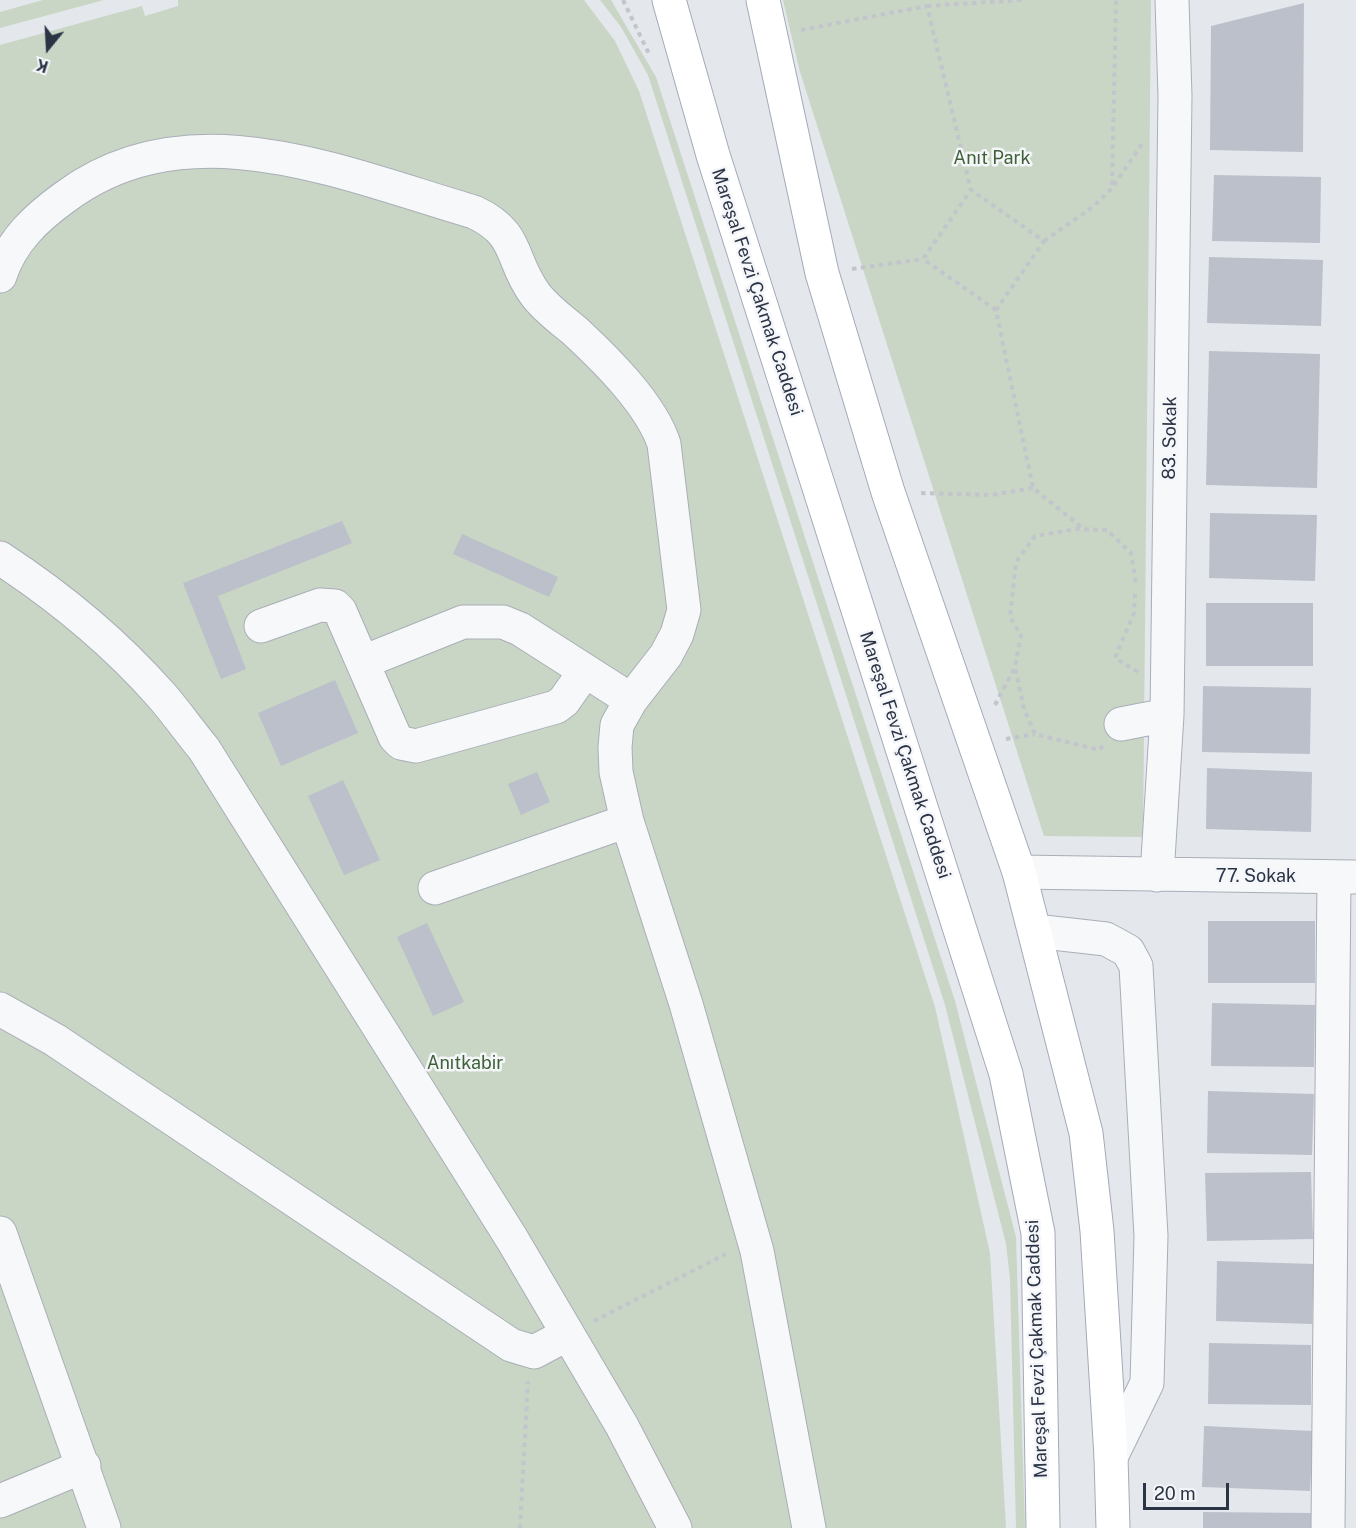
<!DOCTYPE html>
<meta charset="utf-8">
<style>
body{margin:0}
#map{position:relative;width:1356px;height:1528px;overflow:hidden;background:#e4e7ec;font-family:"Public Sans",sans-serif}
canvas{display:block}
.north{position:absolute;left:18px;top:18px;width:60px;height:60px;-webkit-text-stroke:4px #f4f6f9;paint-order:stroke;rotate:198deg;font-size:16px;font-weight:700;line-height:24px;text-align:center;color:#2b3445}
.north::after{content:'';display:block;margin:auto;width:21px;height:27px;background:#2b3445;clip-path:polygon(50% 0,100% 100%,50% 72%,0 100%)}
.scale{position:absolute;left:1143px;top:1483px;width:86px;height:27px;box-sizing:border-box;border:3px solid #2b3445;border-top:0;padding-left:8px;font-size:18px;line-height:21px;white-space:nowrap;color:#2b3445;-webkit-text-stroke:4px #f4f6f9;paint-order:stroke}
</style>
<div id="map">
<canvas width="1356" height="1528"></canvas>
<div class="north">K</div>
<div class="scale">20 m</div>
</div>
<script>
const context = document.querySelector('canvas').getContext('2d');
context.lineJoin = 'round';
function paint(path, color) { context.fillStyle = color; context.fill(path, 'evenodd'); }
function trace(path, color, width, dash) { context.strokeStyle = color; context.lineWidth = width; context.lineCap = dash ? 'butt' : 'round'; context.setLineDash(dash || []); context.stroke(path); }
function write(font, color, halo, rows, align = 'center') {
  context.font = font + ' "Public Sans",sans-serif'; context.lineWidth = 5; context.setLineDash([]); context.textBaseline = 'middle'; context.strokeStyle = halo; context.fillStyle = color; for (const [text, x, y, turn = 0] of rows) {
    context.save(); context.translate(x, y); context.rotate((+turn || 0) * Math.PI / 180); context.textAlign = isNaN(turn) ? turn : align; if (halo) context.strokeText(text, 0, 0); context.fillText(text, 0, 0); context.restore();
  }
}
paint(new Path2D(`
 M43 0H104L0 28V12Z
 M178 0H584L615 41 639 91 935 1007 990 1253 1006 1528H0V45L142 6 145 16 178 6Z
 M600 0H611L656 77 955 1001 1016 1237 1025 1528H1016L1010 1279 1006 1244 945 1005 648 75 621 27Z
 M783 0H1151L1143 837 1044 836 800 72Z`), '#c9d6c5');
paint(new Path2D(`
 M1304 3 1303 152 1210 150 1211 26Z
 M1214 175 1321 177 1320 243 1212 241Z
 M1209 257 1323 260 1321 326 1207 323Z
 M1209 351 1320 354 1317 488 1206 485Z
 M1210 513 1317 515 1315 581 1209 578Z
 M342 521 352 543 218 596 246 669 221 679 183 583Z
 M462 534 558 577 549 597 453 554Z
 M1206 603H1313V666H1206Z
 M335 680 358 733 281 766 258 713Z
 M1203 686 1311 688 1310 754 1202 752Z
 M1207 768 1312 772 1311 832 1206 829Z
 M537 772 550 802 521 815 508 784Z
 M343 780 380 860 344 875 308 796Z
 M1208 921H1315V983H1208Z
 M427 923 464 1002 433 1016 397 937Z
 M1212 1003 1315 1005 1314 1067 1211 1066Z
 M1208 1091 1314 1094 1312 1155 1207 1153Z
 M1311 1172 1313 1239 1207 1241 1205 1173Z
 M1217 1261 1314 1264 1312 1324 1216 1321Z
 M1209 1343 1311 1345V1405L1208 1404Z
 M1204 1426 1313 1431 1310 1491 1202 1487Z
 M1203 1512 1311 1513V1528H1203Z`), '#bbc0ca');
const minor = new Path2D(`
 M0 276C11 241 36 218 65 197 189 105 343 174 474 212 521 234 509 259 535 294 546 309 562 320 576 332 606 360 651 404 664 444L684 610 677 634 666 655 631 700 617 725 615 747 616 772 627 821 686 1004 757 1251 809 1528
 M0 558C58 596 115 643 161 695 176 712 189 731 204 749L512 1239 622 1426 675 1528
 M261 626 320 605 335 606 340 611 395 737 401 743 416 746 556 707 564 701 585 671
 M363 662 463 622H503L520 629 631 700
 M1121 724 1167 715
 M1019 872 1354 877
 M1157 875 1167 715 1175 96 1172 0
 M435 888 627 821
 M1035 931 1106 939 1128 951 1136 966 1151 1236 1147 1383 1111 1457
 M0 1009 55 1040 511 1345 534 1352 566 1335
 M0 1233 104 1528
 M0 1501 84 1466
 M1328 1528 1334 877`);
const major = new Path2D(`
 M669 0 713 155 1006 1074 1038 1233 1043 1528
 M763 0 822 273 888 492 1019 872 1086 1133 1097 1231 1111 1457 1113 1528`);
trace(minor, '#a9aeb7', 35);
trace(major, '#a3abb8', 35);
trace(new Path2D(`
 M623 0 650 56
 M927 6 1022 0
 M801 30 927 6 971 190
 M1112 185 1116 0
 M1044 241 1094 206 1112 188 1142 144
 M852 269 923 259
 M996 310 923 259 971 190 1044 241 996 310 1033 488 1085 530
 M921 493 992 495 1033 488
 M1135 594 1134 613 1115 658 1138 672
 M995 705 1014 669
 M1006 739 1035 734
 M1103 746 1099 750 1035 734 1024 709 1015 667 1021 635 1010 617 1016 562 1035 536 1076 529 1107 530 1131 553 1136 584
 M594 1321 726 1254
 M520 1528 528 1381`), '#c2c5cb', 4, [4.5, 4.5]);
trace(minor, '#f7f8fa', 33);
trace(major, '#fff', 33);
write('18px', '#3f6138', '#f4f6f9', [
 ["Anıt Park",992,158],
 ["Anıtkabir",465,1063]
]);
write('18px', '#2b3445', '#f4f6f9', [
 ["Mareşal Fevzi Çakmak Caddesi",757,292,72],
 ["83. Sokak",1170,438,-89],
 ["Mareşal Fevzi Çakmak Caddesi",905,755,72],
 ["77. Sokak",1256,876],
 ["Mareşal Fevzi Çakmak Caddesi",1037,1349,-92]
]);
</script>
